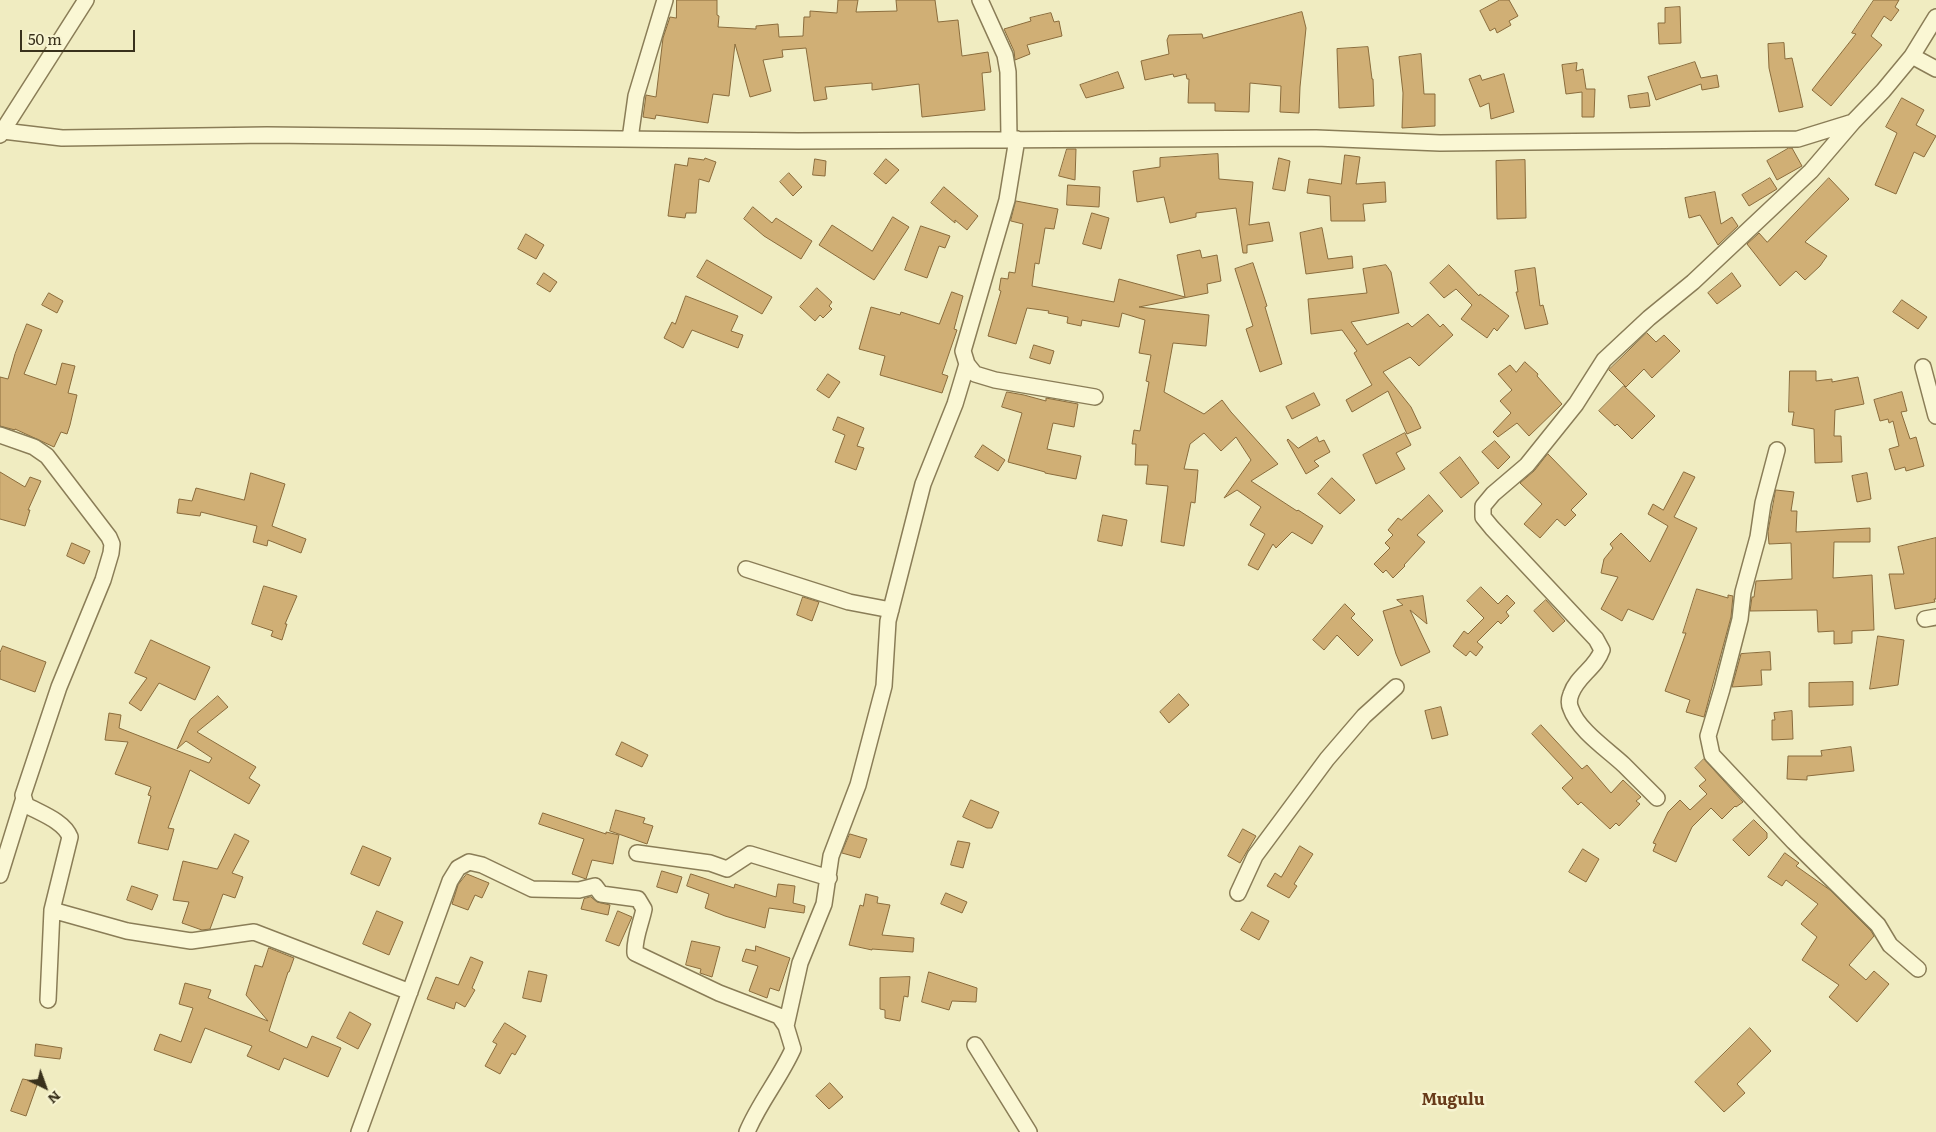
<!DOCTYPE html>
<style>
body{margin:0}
#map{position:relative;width:1936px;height:1132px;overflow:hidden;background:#f0ecc1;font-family:Literata,serif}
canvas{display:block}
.north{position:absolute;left:20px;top:1062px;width:50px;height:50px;-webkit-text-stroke:4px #f7f4d1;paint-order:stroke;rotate:138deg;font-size:14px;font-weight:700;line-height:20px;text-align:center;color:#39311c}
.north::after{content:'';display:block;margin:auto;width:18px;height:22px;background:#39311c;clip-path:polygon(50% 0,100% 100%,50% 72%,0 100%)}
.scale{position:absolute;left:20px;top:30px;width:115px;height:22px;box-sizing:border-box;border:2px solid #39311c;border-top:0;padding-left:6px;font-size:15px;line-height:18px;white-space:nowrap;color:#39311c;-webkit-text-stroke:4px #f7f4d1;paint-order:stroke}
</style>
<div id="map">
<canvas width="1936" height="1132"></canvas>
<div class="north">N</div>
<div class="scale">50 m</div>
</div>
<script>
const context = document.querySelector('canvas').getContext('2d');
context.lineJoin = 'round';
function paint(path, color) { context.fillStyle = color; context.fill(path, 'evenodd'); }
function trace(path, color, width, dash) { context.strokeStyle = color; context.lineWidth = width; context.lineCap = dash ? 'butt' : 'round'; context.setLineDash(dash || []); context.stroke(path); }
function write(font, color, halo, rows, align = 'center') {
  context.font = font + ' Literata,serif'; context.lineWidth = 5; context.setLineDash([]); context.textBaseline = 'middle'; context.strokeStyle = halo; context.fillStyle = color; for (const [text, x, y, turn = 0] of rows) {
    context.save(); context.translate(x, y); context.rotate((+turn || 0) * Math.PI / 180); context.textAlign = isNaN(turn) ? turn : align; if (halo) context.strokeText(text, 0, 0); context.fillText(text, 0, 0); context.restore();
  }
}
const building = new Path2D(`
 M677 0H717V15L719 16 718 27 756 29V26L778 24 779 37 803 36 804 17H810V11L837 13 838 0H858L856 12 897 11 896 0H935L938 22 958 20 962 56 988 52 991 72 982 73 985 110 922 117 919 84 872 90V83L825 87 827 99 814 101 806 48 782 50 783 57 763 60 771 91 750 97 735 44 729 96 713 94 708 123 656 115 655 119 643 117 646 95 656 97 663 38 670 17 676 18Z
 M1500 0H1509L1518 16 1509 21 1511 25 1497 33 1495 28 1490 31 1480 11Z
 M1874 0H1899L1895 7 1899 10 1891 21 1884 16 1871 36 1882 45 1831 106 1812 90 1856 34 1852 33Z
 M1680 7 1681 43 1659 44 1658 23H1665V8Z
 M1302 12 1306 28 1300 87 1299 113 1280 112 1281 86 1250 83 1249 112 1215 111V103H1188L1189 79H1187L1186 74 1174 77 1173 74 1145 80 1141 61 1169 54 1167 40 1169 35 1202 34 1203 38Z
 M1051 13 1054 22 1059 21 1062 36 1027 45 1030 54 1015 60 1014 51 1004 29 1031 21 1030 18Z
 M1784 43 1785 59 1792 58 1803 107 1779 112 1769 68 1768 44Z
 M1368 47 1372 79H1373L1374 106 1339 108 1337 49Z
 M1421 54 1424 94H1435V126L1402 128 1403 93 1399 57Z
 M1695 62 1701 78 1717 75 1719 87 1702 90 1701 84 1656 100 1648 77Z
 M1577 63 1576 71 1583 69 1586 89H1595L1594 117H1582V92L1566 94 1562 65Z
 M1118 72 1124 88 1086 98 1080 85Z
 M1504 74 1514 112 1491 119 1489 103 1480 107 1469 79 1480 75 1482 80Z
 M1648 93 1650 106 1630 108 1628 96Z
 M1902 98 1924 110 1916 125 1936 136 1924 157 1914 152 1896 194 1875 185 1897 133 1886 127Z
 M1789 148H1792L1802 166 1777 180 1767 161Z
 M1067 149H1076L1075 180 1059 176Z
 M1218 154 1219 179 1253 182 1249 225 1269 222 1273 241 1247 245V253H1243L1236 208 1196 213V217L1170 223 1164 197 1137 202 1133 171 1160 167V158Z
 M1345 155 1360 157 1356 184 1385 182 1386 202 1363 204 1365 221H1331L1330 196 1307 193 1309 179 1341 184Z
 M689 158 704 160 705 158 716 162 709 182 699 179 696 213H686L685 218 668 216 675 164 687 166Z
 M1279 158 1290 161 1285 191 1273 189Z
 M815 159 826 161 825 176 813 175Z
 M886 159 899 170 886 184 874 174Z
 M1525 160 1526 218 1497 219 1496 161Z
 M789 173 802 187 793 196 780 182Z
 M1770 178 1777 189 1749 206 1742 195Z
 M1829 178 1849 199 1805 242 1827 256 1820 266 1805 280 1796 271 1780 286 1747 244 1759 233 1767 242Z
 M1068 185 1100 187 1099 207 1067 205Z
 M944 187 978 216 967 230 955 220V223L931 203Z
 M1715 192 1721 224 1732 217 1738 226 1718 245 1700 215 1689 218 1685 198Z
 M1016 201 1058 209 1054 229 1045 228 1039 264 1035 263 1032 286 1114 302 1119 279 1185 297 1177 255 1200 250 1202 258 1217 255 1221 281 1207 284 1208 293 1139 307 1209 315 1206 346 1173 343 1164 392 1204 414 1222 400 1231 412 1278 464 1251 481 1297 511 1298 510 1323 526 1312 544 1292 532 1276 548 1273 544 1258 570 1248 565 1265 534 1250 525 1261 507 1237 490 1224 498 1251 460 1236 437 1221 451 1204 433 1190 444 1184 469 1198 470 1195 503 1191 502 1184 546 1161 542 1168 486 1146 484 1148 465H1135L1136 444H1132L1134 430 1140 431 1149 382 1146 381 1151 355 1139 353 1145 320 1122 313 1119 327 1082 320 1081 326 1067 323 1068 317 1048 313 1049 311 1027 308 1016 344 988 336 1001 291 999 290 1001 278 1008 279 1009 272 1015 273 1023 224 1011 221Z
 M753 207 772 223 776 218 812 241 801 259 764 236 744 219Z
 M1092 213 1109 218 1101 249 1083 244Z
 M893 217 909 227 874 280 819 245 832 225 872 251Z
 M921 226 950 236 945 248 939 246 927 278 905 270Z
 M1322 228 1328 259 1352 256 1353 268 1306 274 1300 233Z
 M526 234 544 245 536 259 518 249Z
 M707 260 772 297 762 314 697 277Z
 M1253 263 1267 306 1265 307 1282 364 1260 372 1246 329 1253 326 1235 269Z
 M1386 265 1391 272 1399 313 1351 322 1367 345 1408 323 1412 327 1428 314 1440 327 1443 324 1453 335 1419 366 1410 357 1383 372 1411 407 1421 428 1407 434 1388 391 1352 412 1346 400 1372 385 1354 353 1357 351 1342 330 1311 334 1308 299 1367 293 1363 269Z
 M1449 265 1479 296 1480 294 1509 316 1497 331 1494 328 1487 338 1461 319 1472 305 1456 289 1444 298 1430 283Z
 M1535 268 1540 306 1543 305 1548 324 1525 329 1516 292H1518L1515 271Z
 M544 273 557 282 550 292 537 284Z
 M1732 273 1741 286 1717 304 1708 293Z
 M817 288 832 302 829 306 832 309 823 318 820 315 815 321 800 307Z
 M952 292 963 296 954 329 957 330 942 374 948 376 942 393 880 375 885 356 859 349 871 307 900 315 901 312 939 324Z
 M49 293 63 301 57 313 42 305Z
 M686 296 738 316 731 331 743 335 738 348 692 330 683 348 664 338 672 322 675 324Z
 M1902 300 1927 317 1918 329 1893 312Z
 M27 324 42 330 24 374 56 385 62 363 75 366 68 393 77 395 70 425 67 434 61 432 54 447 15 429V430L0 426V377L8 379 15 354Z
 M1647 333 1656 342 1664 335 1680 351 1652 378 1644 369 1626 387 1609 370Z
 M1034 345 1054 351 1050 364 1030 358Z
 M1525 362 1538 374 1537 376 1562 404 1529 436 1517 423 1498 437 1493 432 1511 413 1500 401 1512 390 1498 374 1510 365 1516 372Z
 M1790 371H1816V381L1832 379V382L1858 377 1864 404 1835 410 1834 436H1841L1842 462 1815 463 1814 429 1792 425 1794 412H1789Z
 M828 374 840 382 829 398 817 390Z
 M1624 386 1655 416 1632 439 1617 424 1615 426 1599 411Z
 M1007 392 1024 395 1046 401V398L1078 404 1074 427 1053 423 1047 449 1081 456 1076 479 1045 473V472L1008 462 1022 413 1002 407Z
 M1902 392 1907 411 1901 412 1910 439 1916 437 1924 466 1906 471 1905 467 1895 470 1889 449 1899 446 1893 421 1889 423 1888 419 1880 421 1874 400Z
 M1314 393 1320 405 1292 419 1286 407Z
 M838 417 864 428 857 446 864 448 856 470 835 462 845 435 833 430Z
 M1405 433 1411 445 1396 453 1405 469 1376 484 1363 455Z
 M1317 437 1319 442 1324 440 1330 452 1314 461 1319 466 1306 474 1287 440 1288 439 1298 448Z
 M1495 441 1510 457 1498 469 1482 452Z
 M983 445 1005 460 998 471 975 457Z
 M1548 454 1587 494 1571 510 1576 515 1565 526 1557 519 1540 538 1524 524 1542 504 1520 483 1534 471Z
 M1460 457 1479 483 1461 498 1440 473Z
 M0 472 25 487 30 477 41 481 28 510H30L25 526 0 519Z
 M1684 472 1695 477 1674 517 1697 528 1653 620 1628 609 1622 621 1601 609 1618 577 1601 573 1604 559 1613 548 1610 544 1621 533 1650 562 1668 526 1648 514 1653 504 1663 510Z
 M251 473 285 484 272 526 306 539 301 553 268 540 267 546 253 542 257 526 201 512 200 516 177 513 179 499 192 501 196 488 244 500Z
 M1867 473 1871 499 1857 502 1852 476Z
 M1332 478 1355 500 1340 514 1318 494Z
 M1776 490 1794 492 1791 511H1797L1796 532 1870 528V542H1834L1833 578 1872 575 1874 630 1852 631V643L1834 644V631L1818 632 1817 610 1750 611 1752 597H1754L1756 581 1792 579 1791 543 1769 544 1768 532Z
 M1429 495 1443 511 1417 535 1425 542 1404 565 1405 566 1393 578 1386 570 1383 573 1374 564 1390 548 1385 543 1393 535 1388 530 1398 518 1401 520Z
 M1103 515 1127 520 1122 546 1098 541Z
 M1936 538V599H1934L1935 602 1895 609 1889 574H1904L1898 547Z
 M72 543 90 551 84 564 67 556Z
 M264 586 297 596 285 624H287L282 640 271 636 273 631 252 624Z
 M1481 587 1498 604 1507 595 1515 603 1506 612 1509 616 1501 624 1498 621 1477 642 1483 647 1476 656 1470 651 1466 656 1453 646 1464 631 1468 634 1484 618 1467 601Z
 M1697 589 1728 598V595L1733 596 1731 617 1704 717 1686 712 1690 700 1665 691 1686 633H1683Z
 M1423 596 1427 624 1410 610 1430 652 1401 666 1396 654 1383 611 1403 605 1397 600Z
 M803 597 819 602 812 621 797 615Z
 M1546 600 1565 621 1553 632 1534 611Z
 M1345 604 1355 614 1351 618 1373 640 1358 656 1337 635 1324 650 1313 640Z
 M1878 636 1904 640 1898 685 1870 689Z
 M151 640 210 667 195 700 159 683 141 711 129 703 147 678 135 673Z
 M3 646 46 662 35 692 0 679V653Z
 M1770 652 1771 670H1761L1762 685 1732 687 1741 654Z
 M1853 682V705L1809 707V683Z
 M1179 694 1189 705 1169 723 1160 712Z
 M218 696 228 707 197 732 256 767 249 778 260 785 249 804 190 770 168 828 174 829 168 850 138 843 151 796 148 795 151 787 115 774 128 742 105 740 109 713 121 715 119 728 209 763 212 758 186 741 177 749 190 720Z
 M1441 707 1448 735 1432 739 1425 711Z
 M1792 711 1793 739 1772 740V720H1775L1774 713Z
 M1541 725 1582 769 1587 765 1611 793 1623 780 1641 797 1636 801 1640 804 1619 826 1616 823 1610 829 1581 802 1578 805 1562 788 1573 778 1532 734Z
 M622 742 648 755 642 767 616 755Z
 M1851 747 1854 771 1807 776V780L1787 779 1788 756H1822L1821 751Z
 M1704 759 1743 802 1736 807 1735 806 1722 819 1711 808 1692 827 1676 862 1653 851 1656 844 1653 843 1668 812 1680 800 1690 810 1707 794 1699 786 1706 780 1695 768Z
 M971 800 999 812 992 828H987L963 817Z
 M616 810 645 818 643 823 653 826 647 844 610 831Z
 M543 813 606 834V832L619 835 613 864 592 860 586 879 572 874 584 839 539 824Z
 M1754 820 1767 833V838L1749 856 1733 840Z
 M1243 829 1256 836 1240 863 1228 856Z
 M235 834 249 841 232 873 243 877 235 898 223 894 210 929 202 930 182 923 189 902 173 900 183 861 217 869Z
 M850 834 867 839 860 858 842 853Z
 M958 841 970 843 963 868 951 865Z
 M363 846 391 858 379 886 351 874Z
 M1300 846 1313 854 1294 884 1297 886 1289 898 1267 886 1275 873 1281 877Z
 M1583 849 1599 859 1586 882 1569 872Z
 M1785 853 1799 863 1796 866 1830 890 1871 931 1874 936 1849 965 1866 980 1874 971 1889 984 1857 1022 1829 997 1839 985 1802 960 1817 937 1801 924 1818 904 1786 880 1782 886 1768 877Z
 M662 871 682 877 677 893 657 887Z
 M467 874 489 883 482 898 475 895 468 910 452 904 458 885Z
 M691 874 734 888 735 884 776 897 778 884 795 886 793 903 805 906 804 913 769 908 765 928 725 916 705 908 709 894 687 886Z
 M132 886 158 895 152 910 127 900Z
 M946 893 967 902 962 913 941 904Z
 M866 894 878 897 877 903 890 905 882 935 914 938 913 952 872 949V950L849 945 860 905 863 906Z
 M591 897 597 902 610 905 608 915 581 909 584 899Z
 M377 911 403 922 389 955 363 944Z
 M618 911 632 917 619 946 606 941Z
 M1252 912 1269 921 1259 940 1241 930Z
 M692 941 720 947 712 977 700 973 701 969 686 965Z
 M756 946 790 958 779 991 770 988 767 998 749 991 758 966 742 961 746 949 755 951Z
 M269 948 294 958 289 972H288L269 1031 307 1048 312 1036 341 1048 328 1077 284 1058 279 1070 247 1056 252 1046 205 1028 191 1063 154 1050 160 1034 181 1042 193 1008 179 1004 185 983 211 990 208 998 268 1021 246 995 255 965 262 967Z
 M471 957 483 962 472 988 475 990 465 1007 456 1002 454 1009 427 999 436 977 458 985Z
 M529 971 547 975 541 1002 523 998Z
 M929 972 977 988 976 1002 952 1001 949 1010 922 1002Z
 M910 977 908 997 904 996 900 1021 885 1018V1010L880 1009V978Z
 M350 1012 371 1024 358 1049 337 1038Z
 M505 1023 526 1036 515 1055 512 1053 500 1074 485 1066 497 1044 493 1042Z
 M1750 1028 1771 1051 1737 1084 1745 1093 1724 1112 1695 1082Z
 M36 1044 62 1048 60 1059 35 1056Z
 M23 1079 38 1082 26 1116 11 1111Z
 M830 1083 843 1097 829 1109 816 1096Z`);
paint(building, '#d0af75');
trace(building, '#8a6c3c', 1);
const minor = new Path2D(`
 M980 0 1005 55 1008 72 1009 138
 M1912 56 1936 69
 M3 131 62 138 267 135 798 141 1316 138 1440 143 1798 139 1853 122 1883 91 1912 56 1936 17
 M0 135 86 0
 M630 139 636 96 665 0
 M1017 139 1007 200 963 351 967 364 975 374 995 380 1095 397
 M1923 367 1936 416
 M0 435 34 447 47 456 109 537 112 544 111 553 103 580 59 687 23 795 26 805C40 813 64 821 70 837L52 910 48 1000
 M1777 450 1763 503 1758 537 1743 592 1740 619 1722 689 1708 736 1712 755 1794 842 1878 925 1890 945 1918 969
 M746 569 849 602 891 610
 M1925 619 1936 617
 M1657 798C1646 787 1635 776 1624 765 1608 750 1578 730 1571 709 1569 705 1569 699 1571 694 1577 676 1596 668 1602 650L1596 639 1492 528 1483 517V506L1493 494 1527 465 1576 404 1604 360 1649 318 1693 282 1811 171 1853 122
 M637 853 710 863 727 869 750 854 829 878
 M0 875 23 801
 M1238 893 1255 856 1327 759 1364 716 1396 687
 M52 910 127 931 191 941 254 932 410 992
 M786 1026 800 963 824 904 831 856 858 785 884 686 888 621 923 484 955 404 967 364
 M975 1045 1029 1132
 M359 1132 450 881 458 868 469 862 482 865 532 889 579 890 595 886 601 894 638 899 644 909C641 924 634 938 635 953L719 993 779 1016 786 1026 793 1049C780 1078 759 1103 747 1132`);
trace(minor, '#8a7d57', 18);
trace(minor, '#faf7d4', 15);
write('bold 16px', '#683b1a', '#f7f4d1', [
 ["Mugulu",1453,1100]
]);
</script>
